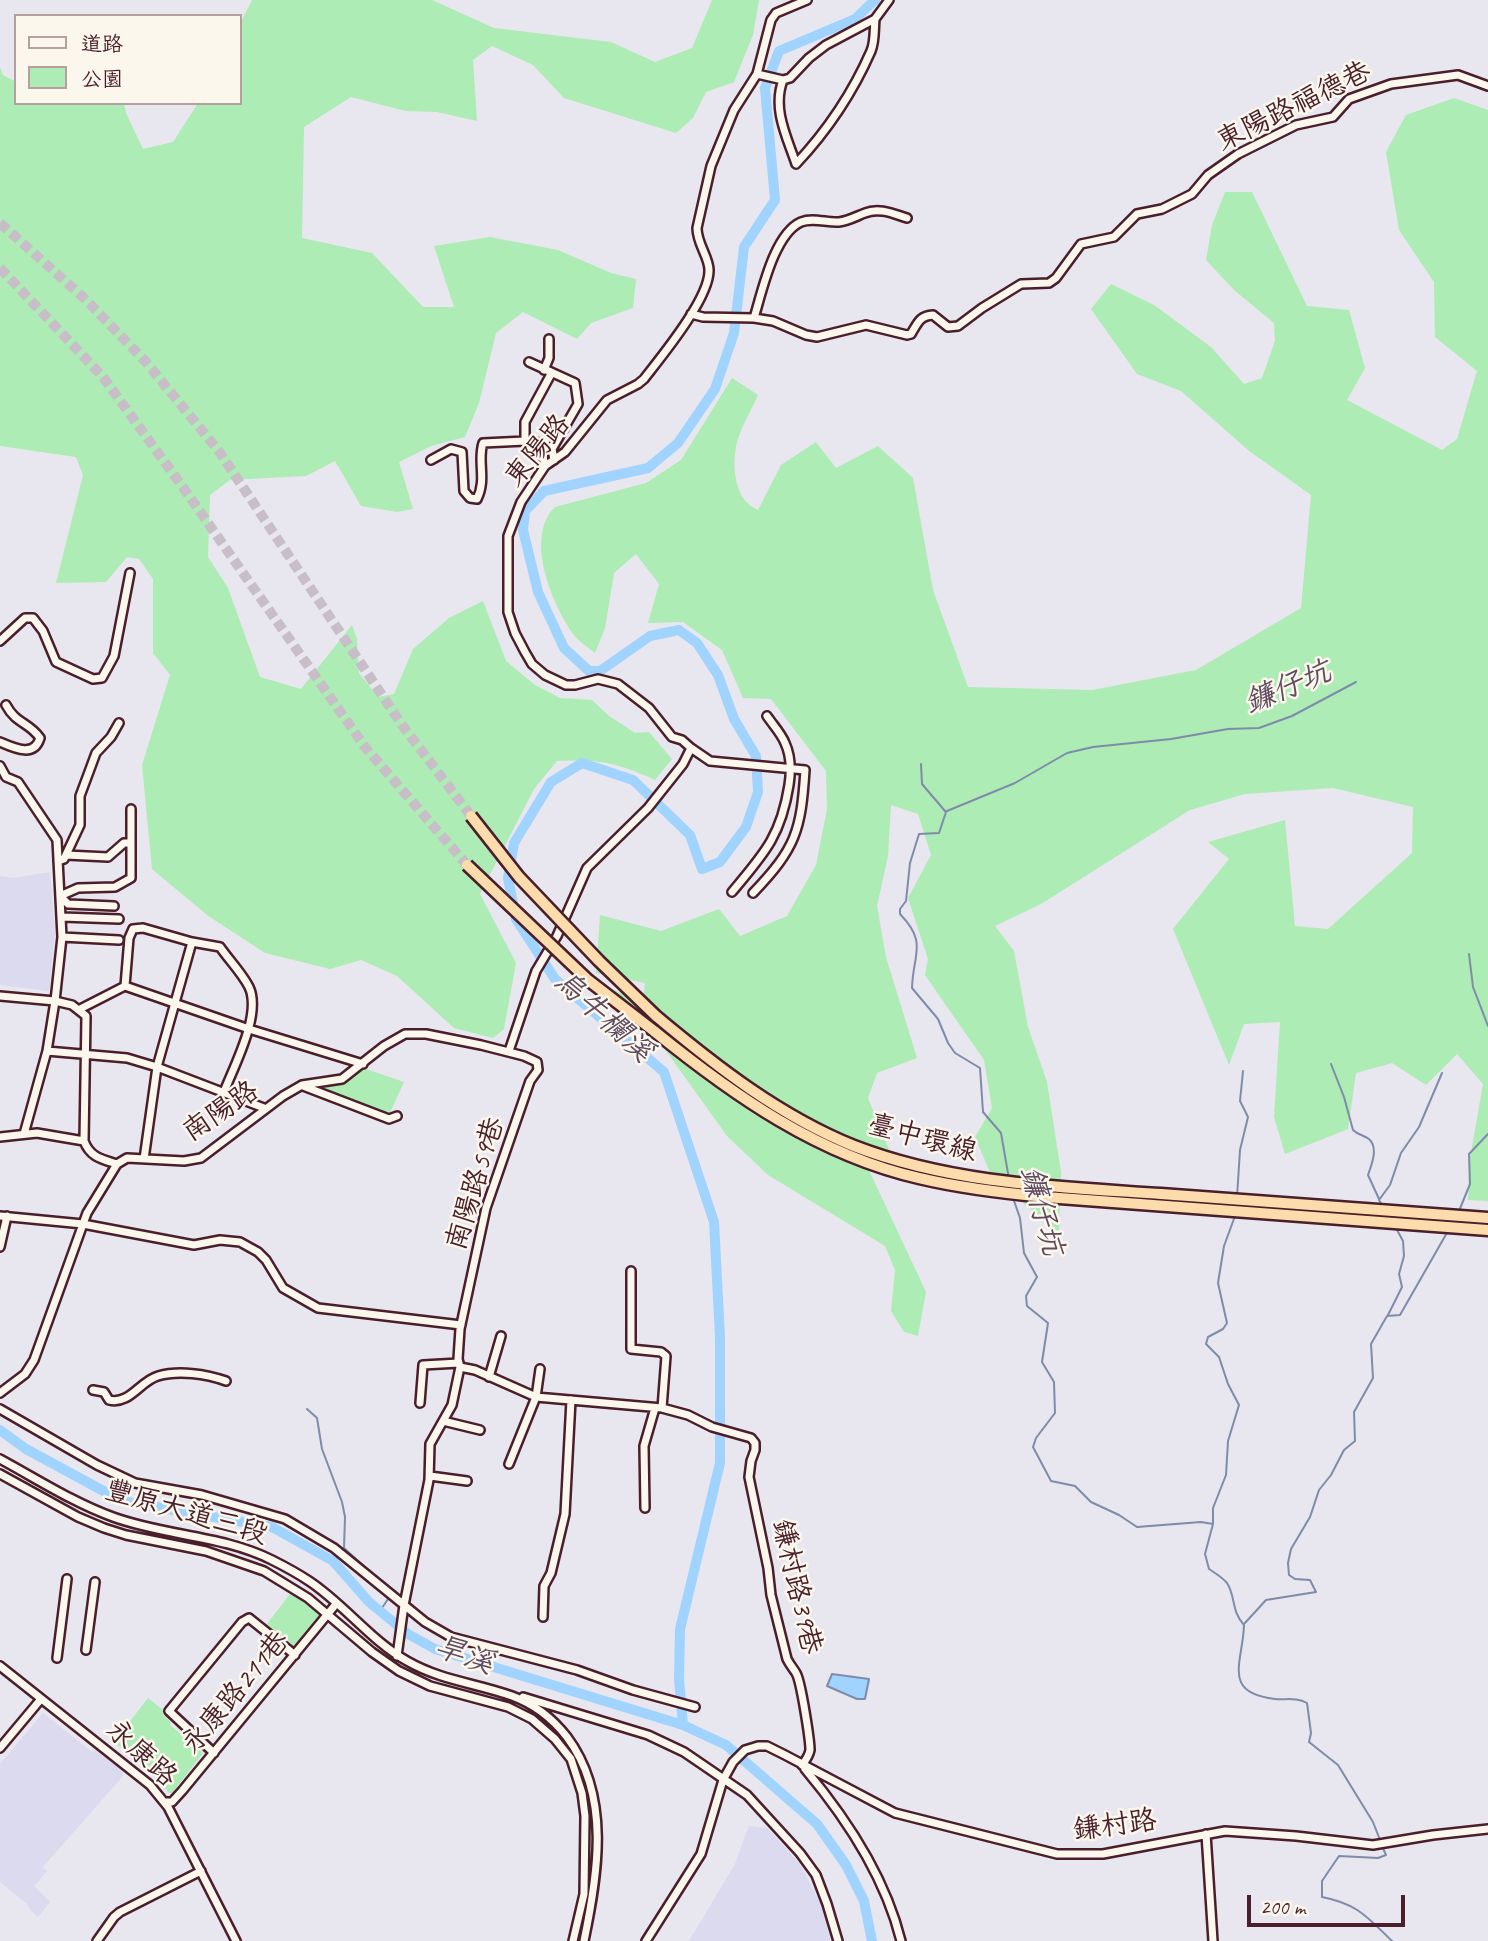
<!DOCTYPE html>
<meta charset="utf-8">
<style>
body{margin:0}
#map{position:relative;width:1488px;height:1941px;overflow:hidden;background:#e8e6ee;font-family:Caveat,"LXGW WenKai TC",sans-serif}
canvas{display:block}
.legend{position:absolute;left:14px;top:14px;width:228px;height:91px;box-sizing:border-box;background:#fbf7ec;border:2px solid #b4a19f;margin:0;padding:9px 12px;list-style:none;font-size:21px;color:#4a1f2b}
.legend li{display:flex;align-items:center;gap:14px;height:35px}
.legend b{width:35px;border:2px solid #b4a19f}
.scale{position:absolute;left:1247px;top:1895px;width:158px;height:32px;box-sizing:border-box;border:4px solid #4a1f2b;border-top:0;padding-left:9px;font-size:21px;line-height:24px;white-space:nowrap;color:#4a1f2b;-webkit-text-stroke:5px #fbf7ec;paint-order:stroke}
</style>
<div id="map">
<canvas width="1488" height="1941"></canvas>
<ul class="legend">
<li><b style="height:9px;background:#fbf7ec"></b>道路</li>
<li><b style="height:19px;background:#adecb4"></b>公園</li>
</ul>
<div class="scale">200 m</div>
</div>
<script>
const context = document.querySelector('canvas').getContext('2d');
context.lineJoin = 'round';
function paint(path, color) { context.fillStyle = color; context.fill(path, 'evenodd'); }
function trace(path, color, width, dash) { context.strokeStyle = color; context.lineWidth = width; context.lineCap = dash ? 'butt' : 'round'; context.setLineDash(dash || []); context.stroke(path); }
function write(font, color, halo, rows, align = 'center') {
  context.font = font + ' Caveat,"LXGW WenKai TC",sans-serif'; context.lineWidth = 5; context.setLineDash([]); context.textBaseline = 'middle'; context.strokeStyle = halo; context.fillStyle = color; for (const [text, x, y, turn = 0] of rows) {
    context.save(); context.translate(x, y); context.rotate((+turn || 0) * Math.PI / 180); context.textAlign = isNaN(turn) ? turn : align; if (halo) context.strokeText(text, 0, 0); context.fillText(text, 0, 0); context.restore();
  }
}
paint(new Path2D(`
 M50 872 55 933 49 991 0 985V876L13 878Z
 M43 1713 92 1752 95 1750 122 1770 123 1776 42 1868 47 1871 34 1886 50 1902 38 1917 30 1910 27 1904 0 1882V1764Z
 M749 1826 767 1828 800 1864 825 1912 831 1941H689L735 1864Z`), '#dbdaef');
paint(new Path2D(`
 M252 0H432L494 28 611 42 655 62 692 48 712 0H759L753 35 734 82 706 92 693 118 676 133 564 98 533 65 492 46 473 60 477 121 437 112 406 111 351 97 304 127 302 238 372 253 423 307H454L434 246 490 237 558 250 611 273 636 279 633 308 591 323 577 339 523 312 496 333 479 403 465 437 431 446 399 462 413 509 397 512 361 506 335 461 306 476 230 480 210 495 208 557 228 588 260 677 301 689 352 625 357 639 359 673 378 697 394 694 413 649 449 618 483 601 506 661 535 685 560 698 592 700 609 716 635 733 649 732 672 759 655 780C617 762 598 759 557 761L534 789 480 894 516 963 504 1029 493 1038 454 1028 397 976 361 960 330 969 265 953 207 915 152 869 142 765 170 675 153 653V579L139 559 127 557 106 582 56 583 83 475 76 457 0 446V67L3 75 16 82V103H124L126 113 143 149 173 142 198 103H240V24Z
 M1454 98 1488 110V1201L1468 1200 1469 1164 1483 1084 1457 1054 1426 1085 1392 1063 1356 1073 1348 1129 1285 1154 1274 1117 1280 1022 1244 1024 1229 1065 1173 929 1229 859 1208 842 1285 820 1295 926 1328 929 1412 853 1413 807 1333 788 1245 794 1190 810 1041 904 995 926 1014 951 1028 1027 1047 1082 1061 1172 1059 1233 992 1177 975 1137 992 1108 984 1060 925 975 928 959 908 898 931 855 918 814 891 805 888 856 877 906 886 957 917 1058 877 1073 868 1098 892 1157 866 1164 926 1292 918 1336 904 1332 891 1311 895 1270 885 1246 768 1175 727 1136 654 1034 606 1002 607 987 643 1003 645 983 596 973 600 915 661 931 719 909 740 936 787 916 816 865 827 809 826 771 771 699 743 698 722 650 683 622 648 623 659 584 636 554 614 573 605 628 595 653C588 647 579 642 574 635 552 605 524 537 555 507L646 483 681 460 732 378 758 395C751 411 739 430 736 447 732 469 735 501 758 510L781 465 816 442 836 468 878 446 913 478 933 590 968 687 1092 690 1196 670 1301 608 1311 495 1248 450 1181 391 1137 374 1091 309 1111 284 1154 305 1211 347 1244 384 1262 378 1275 341 1274 323 1234 290 1206 260 1212 225 1225 192H1252L1307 306 1349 310 1365 368 1347 400 1442 450 1457 439 1477 371 1435 337 1434 282 1399 230 1386 152 1406 115Z
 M363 1068 404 1082 388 1117 325 1095 327 1086 339 1083Z
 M290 1594 297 1596 320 1615 294 1646 267 1624Z
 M148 1698 164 1711 162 1714 171 1722 170 1725 203 1753 172 1793H169L154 1775 114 1742Z`), '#adecb4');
const water = new Path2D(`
 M832 1674 869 1679 865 1699H857L827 1686Z`);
paint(water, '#a0d4fe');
trace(water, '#7e8caa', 2);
trace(new Path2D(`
 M921 764 922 784 945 811
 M947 811 1015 783 1067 753 1093 747 1171 739 1228 729 1259 728 1292 716 1356 682
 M946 812 939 833 919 834 910 863 906 901 900 909V914C928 943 913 953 912 988L938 1019 948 1043 955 1053 980 1068 983 1112 1001 1133 1009 1179
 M1469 954 1473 987 1488 1026
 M1331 1064 1344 1097 1353 1130C1358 1135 1364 1135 1369 1139 1379 1148 1371 1166 1368 1175L1379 1199
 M1237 1197 1240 1150 1248 1117 1240 1101 1243 1071
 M1013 1198 1020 1218 1024 1253 1037 1277 1026 1296 1027 1306 1048 1323 1042 1362 1054 1382 1055 1413 1036 1438 1033 1447 1051 1481 1075 1486 1091 1502 1119 1515 1137 1527 1201 1522 1213 1524 1205 1554 1209 1569C1215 1573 1222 1577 1227 1583 1236 1597 1231 1611 1244 1625 1243 1662 1221 1693 1275 1699 1286 1700 1297 1697 1307 1703L1311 1733 1309 1742 1338 1765 1373 1822 1380 1840
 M1382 1205 1379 1200 1390 1185 1401 1153 1419 1127 1442 1073
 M1459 1211 1470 1184 1469 1154 1488 1134
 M1388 1315 1402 1287 1399 1274 1404 1256 1403 1241 1396 1228
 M307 1409 317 1418 322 1449 342 1502 345 1517 344 1548 389 1589
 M1213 1524V1508L1226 1475 1228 1441 1239 1405 1228 1384 1219 1357 1206 1344 1208 1337 1223 1329 1227 1323 1218 1283 1224 1246 1235 1216
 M380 1611 390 1596
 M1245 1623 1266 1600 1316 1592 1310 1580 1295 1579 1289 1575 1288 1563 1291 1549 1310 1517 1319 1490 1331 1475 1344 1450 1355 1441 1354 1412 1373 1378 1371 1344 1387 1316 1400 1315 1448 1231
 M1382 1846 1386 1855 1378 1858 1339 1856 1322 1881V1897C1358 1904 1367 1917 1392 1941`), '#7e8caa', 2);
trace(new Path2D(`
 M0 1430 26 1449 122 1501 272 1527 333 1561 369 1602 408 1634 435 1649 683 1725 726 1745 817 1824 846 1865 864 1901 872 1941
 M683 1725 679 1679 680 1629 720 1463V1337L714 1222 664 1072 555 979 516 919 508 878 514 843 551 782 582 763 633 780 690 835 702 869 720 862 746 827 758 792 756 756 734 719 718 675 697 643 679 630 650 636 600 671H589L564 648 538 592 523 530 525 511 544 491 648 468 678 443 715 389 734 333 744 247 775 200 765 88 779 51 855 19 875 0`), '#a0d4fe', 10);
trace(new Path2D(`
 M0 223 84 298 145 361 218 450 402 725 471 816
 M0 268 103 377 182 486 365 747 467 865`), '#c8bec7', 10, [10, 5]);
const minor = new Path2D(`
 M875 19C874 29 875 42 871 51 853 92 827 131 796 164 787 137 772 109 783 80L790 78 809 58 826 45 875 19 889 0
 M757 74 783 80
 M691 314 703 317 754 318 773 321 806 335 817 337 866 325 907 335 911 334C918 323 919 316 933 315L948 327 958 326 982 308 1021 284 1049 283 1056 278 1081 244 1114 237 1137 214 1162 209 1192 194 1208 175 1238 154 1296 125 1333 117 1349 99 1391 84 1458 75 1488 86
 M754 318C762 292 774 234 801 222 813 217 827 223 839 222 848 221 857 216 865 213 879 207 894 214 907 218
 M529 362 575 383 578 404 552 449 554 460
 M544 370 549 358V339
 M525 441V422L551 374
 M431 460 451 449 462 452 464 491 470 498 477 499C487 479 477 461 483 443L525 441 540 443 545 466
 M0 641 25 618H33L43 631 56 662 93 679 102 678 114 656 130 573
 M0 742C14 748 34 758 40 738 29 722 16 724 6 705
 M691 748 710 761 805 770C801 831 796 848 753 893
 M0 766 6 777 18 782 57 840 62 937 55 1001 72 1005 86 1016 84 1141C90 1157 101 1159 117 1164
 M66 855 108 857 124 843H131
 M58 861 64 859 80 825V796L96 753 111 737 119 723
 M732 892C764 854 781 836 789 785 791 772 791 756 785 743 781 733 773 725 767 716
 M114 906 68 904 60 896 78 888 115 887 131 878V809
 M62 917 119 919
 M62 937 119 940
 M192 942 220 947C229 960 242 973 249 987 262 1014 234 1066 224 1092
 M125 986 129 938 133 929 143 928 192 942 157 1067 144 1159
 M0 996 55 1001 47 1051 127 1058 157 1067 264 1108
 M80 1009 125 986 249 1029 363 1064
 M509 1051 536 971 557 936 587 868 648 808 683 764 691 748 682 740 672 737 649 708 618 684 598 679 575 685H566L545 675 532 664 525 652 515 633 508 612V536L521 502 545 466 565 452 607 400 638 384 644 379C661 357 710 298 709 270 709 257 697 244 697 228L711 166 734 110 757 74 771 20 776 13 807 0
 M303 1086 389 1119 397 1116
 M24 1134 47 1051
 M0 1137 37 1133 84 1141
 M0 1216 83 1224 194 1245 220 1240 240 1242 258 1252 266 1260 283 1288 318 1308 461 1325
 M0 1247 7 1216
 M631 1271V1349L661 1352 666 1356 662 1408
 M460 1367 475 1370 536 1397 662 1408 688 1415 712 1427 751 1438 755 1443V1450L751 1461 749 1477 768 1568 771 1595 787 1659C790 1665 793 1668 796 1673 801 1681 810 1740 810 1750 809 1756 806 1760 802 1765
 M489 1377 501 1336
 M93 1390 104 1392 109 1400C130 1405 140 1381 158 1376 179 1370 206 1374 226 1381
 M0 1393 25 1374 34 1360 87 1213 117 1164 127 1158 184 1161 201 1158 283 1096 302 1085 342 1079 384 1046 405 1034H426L481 1045 524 1056 537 1062 538 1070 530 1081 486 1208 460 1329 458 1359 460 1367 452 1405 430 1444 429 1480 404 1605 397 1656
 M420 1403 423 1365 459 1363
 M0 1409 97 1465 135 1483 202 1495 285 1519 334 1548 425 1622 451 1637 577 1670 633 1690 695 1707
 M443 1421 480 1430
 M0 1459C37 1479 74 1503 113 1517 165 1536 222 1535 272 1560 284 1566 297 1573 309 1581 344 1604 370 1640 407 1661 442 1681 476 1683 512 1696 534 1704 553 1719 567 1737 611 1796 598 1874 584 1941
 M509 1464 536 1397 540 1369
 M0 1474 78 1517 104 1528 126 1535 206 1551 264 1571 308 1598 372 1652 399 1671 430 1686 508 1707 532 1719 555 1739 571 1759 582 1793 585 1816 584 1894 573 1941
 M430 1476 467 1481
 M645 1508 644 1446 655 1408
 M543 1617 544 1586 551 1573 565 1514 571 1400
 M86 1650 95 1582
 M57 1658 67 1579
 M0 1666 150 1785 168 1807 236 1941
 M523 1697 648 1735 684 1752 747 1795 800 1853 816 1875 827 1904 838 1941
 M0 1748 41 1699
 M214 1753 169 1711 242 1622 249 1618 295 1655
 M805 1769C847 1819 885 1876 901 1941
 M165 1802H172L182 1791 336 1604
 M1206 1834 1213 1941
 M97 1941 114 1917 120 1912 201 1871
 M646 1941 701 1854 723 1780 733 1762 745 1750 758 1746H767L785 1755 895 1813 1057 1854H1103L1225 1831 1296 1836 1373 1845 1433 1835 1488 1829`);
const highway = new Path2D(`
 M656 1016C717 1067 780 1116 854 1146 952 1184 1058 1187 1161 1194 1270 1202 1379 1210 1488 1218
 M654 1031C733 1095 818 1155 919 1178 961 1188 1003 1193 1046 1197L1488 1230`);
trace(minor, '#4a1f2b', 12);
trace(highway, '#4a1f2b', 15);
trace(minor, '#fbf7ec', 7);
trace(highway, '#fcdcac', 10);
const highwayBridge = new Path2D(`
 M471 816 519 877 599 961 656 1016
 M467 865 588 980 654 1031`);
trace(highwayBridge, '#4a1f2b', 15, []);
trace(highwayBridge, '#fcdcac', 10);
write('28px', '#4a1f2b', '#fbf7ec', [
 ["東陽路福德巷",1294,107,-26],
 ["東陽路",538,451,-50],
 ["南陽路",221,1112,-34],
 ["臺中環線",922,1139,15],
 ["南陽路59巷",476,1184,-73],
 ["豐原大道三段",186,1513,16],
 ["鎌村路39巷",796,1587,77],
 ["永康路211巷",236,1693,-50],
 ["永康路",141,1754,42],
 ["鎌村路",1115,1826,-7]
]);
write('italic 30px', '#604c60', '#fbf7ec', [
 ["鐮仔坑",1288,688,-22],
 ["烏牛欄溪",603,1017,42],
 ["鐮仔坑",1041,1211,75],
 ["旱溪",464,1656,19]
]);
</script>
